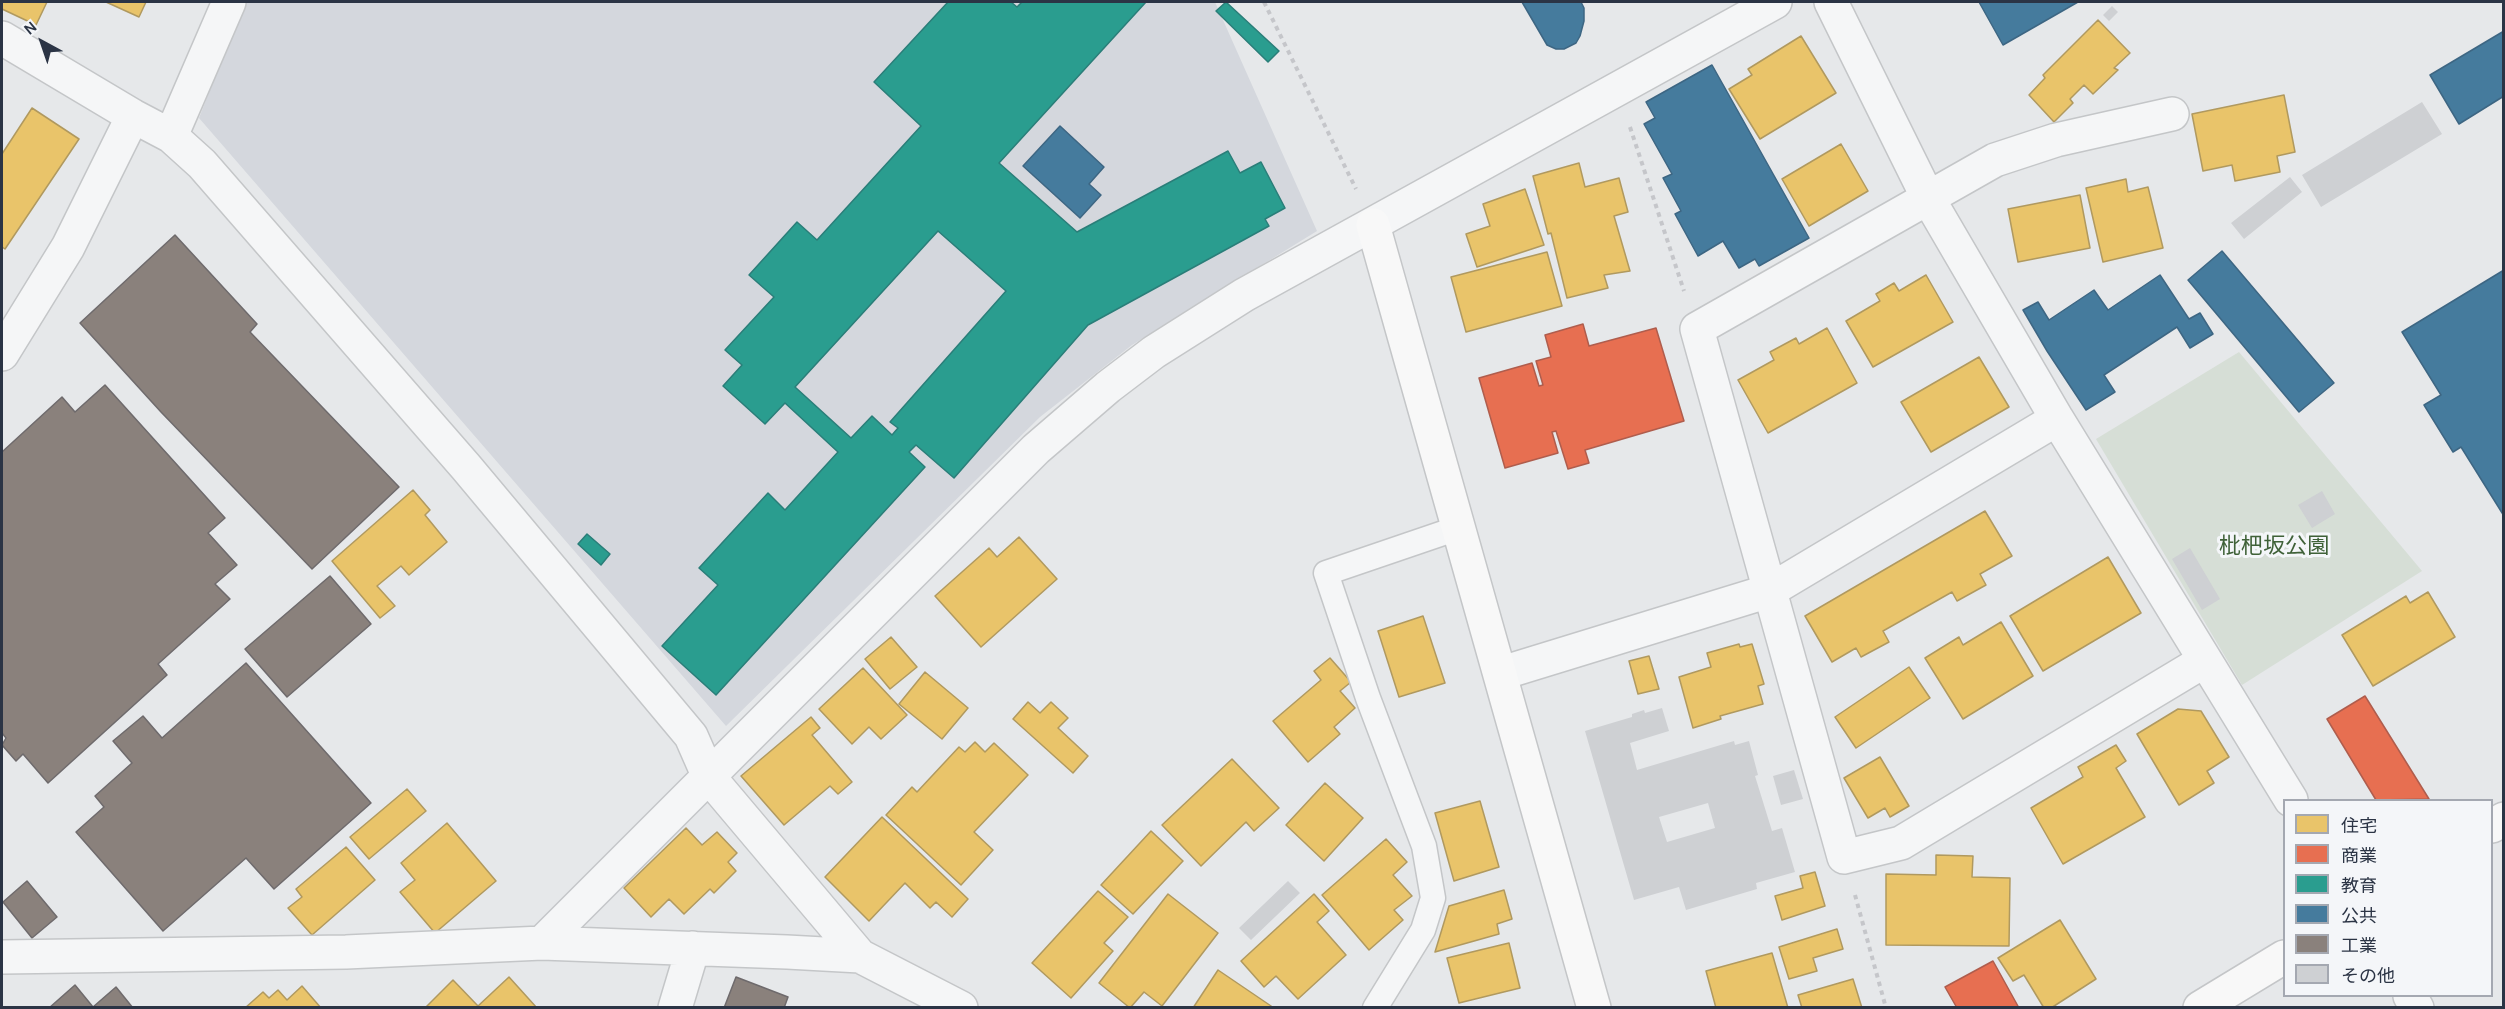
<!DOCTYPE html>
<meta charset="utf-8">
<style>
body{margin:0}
#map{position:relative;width:2505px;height:1009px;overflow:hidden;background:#e6e8ea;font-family:Karla,"Noto Sans JP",sans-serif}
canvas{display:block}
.frame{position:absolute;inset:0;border:3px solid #2b3445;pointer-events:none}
.legend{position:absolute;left:2283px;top:799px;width:210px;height:198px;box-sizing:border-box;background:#f4f6f9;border:2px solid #a4a8b1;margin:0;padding:8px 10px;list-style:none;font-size:18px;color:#2b3445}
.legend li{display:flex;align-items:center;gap:12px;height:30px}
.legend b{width:30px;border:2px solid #a4a8b1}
.north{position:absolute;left:12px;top:12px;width:60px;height:60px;-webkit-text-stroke:4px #f4f6f9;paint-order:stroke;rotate:320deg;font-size:16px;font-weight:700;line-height:24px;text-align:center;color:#2b3445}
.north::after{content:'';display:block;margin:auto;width:21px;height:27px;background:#2b3445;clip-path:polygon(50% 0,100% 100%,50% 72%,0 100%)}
</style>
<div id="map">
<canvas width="2505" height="1009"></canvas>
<div class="frame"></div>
<ul class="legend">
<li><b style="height:16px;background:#e9c46a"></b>住宅</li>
<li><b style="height:16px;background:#e76f51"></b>商業</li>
<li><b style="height:16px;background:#2a9d8f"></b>教育</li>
<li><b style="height:16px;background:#457b9d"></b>公共</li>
<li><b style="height:16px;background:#8a817c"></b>工業</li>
<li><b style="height:16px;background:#ced0d3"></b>その他</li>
</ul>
<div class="north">N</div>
</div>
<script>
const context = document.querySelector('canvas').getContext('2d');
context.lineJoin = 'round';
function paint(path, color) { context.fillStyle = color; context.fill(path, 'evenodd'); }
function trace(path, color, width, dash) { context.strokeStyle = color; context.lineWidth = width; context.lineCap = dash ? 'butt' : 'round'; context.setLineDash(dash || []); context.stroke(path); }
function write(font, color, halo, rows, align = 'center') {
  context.font = font + ' Karla,"Noto Sans JP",sans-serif'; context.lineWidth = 6; context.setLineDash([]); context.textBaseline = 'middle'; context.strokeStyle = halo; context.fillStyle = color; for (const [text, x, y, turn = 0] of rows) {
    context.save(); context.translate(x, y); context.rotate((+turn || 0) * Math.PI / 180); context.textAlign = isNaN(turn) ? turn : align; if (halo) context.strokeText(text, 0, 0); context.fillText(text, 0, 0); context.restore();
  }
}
paint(new Path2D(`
 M245 2H1215L1317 231 1132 345 1040 417 726 726 199 118Z`), '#d4d7dd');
paint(new Path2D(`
 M2239 352 2422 571 2242 685 2096 439Z`), '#d6ded6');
const homes = new Path2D(`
 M2 2H47L36 25 2 9Z
 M106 2H146L139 17Z
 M2098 20 2130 53 2114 68 2118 70 2093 94 2084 85 2070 99 2073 103 2054 122 2029 95 2045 78 2043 75Z
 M1801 36 1836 93 1760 139 1729 89 1752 75 1748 69Z
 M2284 95 2295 152 2277 156 2280 172 2235 181 2232 165 2203 171 2192 114Z
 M32 108 79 139 5 249 2 247V154Z
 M1841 144 1868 191 1809 226 1782 179Z
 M1579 163 1585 187 1619 178 1628 212 1614 216 1630 271 1604 275 1608 288 1567 298 1551 233 1548 234 1533 176Z
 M2126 179 2128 192 2148 187 2163 248 2103 262 2086 188Z
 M1525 189 1544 245 1477 267 1466 234 1490 226 1483 204Z
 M2080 195 2090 248 2018 262 2008 209Z
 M1547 252 1562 306 1466 332 1451 277Z
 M1926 275 1953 322 1873 367 1846 321 1880 301 1876 294 1894 283 1899 291Z
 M1827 328 1857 383 1768 433 1738 380 1774 360 1770 352 1796 338 1799 344Z
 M1979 357 2009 407 1931 452 1901 402Z
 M413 490 430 510 425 515 447 542 409 575 401 566 377 586 395 606 380 618 332 561Z
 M1985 511 2012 556 1980 574 1986 585 1957 601 1952 592 1883 631 1889 642 1861 657 1856 648 1832 662 1805 616Z
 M1019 537 1057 579 981 647 935 596 989 548 997 557Z
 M2108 557 2141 613 2043 671 2010 616Z
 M2428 592 2455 637 2373 686 2342 635 2406 596 2410 603Z
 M1423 616 1445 683 1399 697 1378 631Z
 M2001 622 2033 676 1963 719 1925 658 1959 637 1963 645Z
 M891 637 917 667 890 689 865 659Z
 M1739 644 1740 647 1752 644 1764 684 1758 686 1763 704 1720 716 1721 719 1693 728 1679 677 1711 667 1707 653Z
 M1649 656 1659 689 1638 694 1629 661Z
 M1330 658 1351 682 1340 691 1355 708 1334 727 1340 734 1308 762 1273 721 1321 680 1314 671Z
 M1909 667 1930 698 1856 748 1835 717Z
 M863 668 907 715 881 739 869 727 852 744 819 709Z
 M925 672 968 708 942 739 899 704Z
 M1028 702 1040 713 1051 702 1068 718 1058 728 1088 756 1073 773 1013 719Z
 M2178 709 2201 711 2229 757 2207 771 2214 783 2179 805 2137 734Z
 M811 717 820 728 812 735 852 782 838 794 830 786 784 825 741 776Z
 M975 742 985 752 994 743 1028 775 974 832 993 850 961 885 886 815 912 787 917 792 959 747 965 752Z
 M2116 745 2126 761 2116 768 2145 817 2063 864 2031 808 2083 777 2078 767Z
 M1880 757 1909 806 1890 817 1885 808 1868 818 1844 778Z
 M1232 759 1279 808 1254 831 1246 822 1201 866 1162 825Z
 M1325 783 1363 818 1324 861 1286 825Z
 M407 789 426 811 369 859 350 837Z
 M1480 801 1499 867 1454 881 1435 813Z
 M882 817 968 899 952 917 936 902 930 908 905 883 869 921 825 877Z
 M447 823 496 881 435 933 400 892 415 880 401 863Z
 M686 828 702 845 717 832 737 853 728 862 736 871 714 893 710 889 684 914 669 899 651 917 624 888Z
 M1151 831 1183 861 1133 914 1101 885Z
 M1386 839 1407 862 1393 875 1412 896 1394 910 1403 920 1369 950 1322 895Z
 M346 847 375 880 312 935 288 908 302 897 296 889Z
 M1936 855 1973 856 1972 877 2010 878 2009 946 1886 945V874L1936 875Z
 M1815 872 1825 906 1782 920 1775 896 1803 888 1800 876Z
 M1504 890 1512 919 1497 924 1499 934 1435 952 1449 906Z
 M1098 891 1128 917 1104 943 1113 951 1071 998 1032 963Z
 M1168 894 1218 933 1162 1006 1144 992 1130 1008 1099 983Z
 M1314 894 1329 911 1317 922 1346 955 1298 999 1276 976 1264 987 1241 961Z
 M2060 920 2096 979 2051 1008H2044L2024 975 2013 981 1998 958Z
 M1837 929 1843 949 1813 958 1817 971 1789 979 1779 947Z
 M1509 943 1520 988 1459 1003 1447 958Z
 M1772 953 1788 1008H1716L1706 971Z
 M1218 970 1274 1008H1193Z
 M509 977 537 1008H425L453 980 478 1006Z
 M1853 979 1862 1008H1802L1798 995Z
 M302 986 321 1008H245L263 992 269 998 278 990 287 1000Z`);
paint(homes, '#e9c46a');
trace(homes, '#b0995f', 1.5);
const shops = new Path2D(`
 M1583 324 1589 346 1656 328 1684 421 1585 450 1589 463 1568 469 1556 431 1552 432 1558 453 1505 468 1479 378 1532 363 1539 386 1543 385 1536 361 1551 357 1545 335Z
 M2365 696 2429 799 2376 800 2327 719Z
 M1993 961 2019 1008H1957L1945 987Z`);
paint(shops, '#e76f51');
trace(shops, '#af5d4d', 1.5);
const schools = new Path2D(`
 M948 2H1011L1017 7 1022 2H1146L999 163 1077 232 1228 151 1240 173 1261 162 1285 208 1265 219 1269 226 1088 325 954 478 916 445 909 452 925 467 716 695 662 646 718 585 699 568 768 493 785 510 838 452 785 403 765 424 723 386 742 365 725 350 774 297 749 275 797 222 817 240 921 126 874 82ZM938 231 1006 291 890 422 898 428 892 435 872 416 851 438 795 387Z
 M1226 2 1279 51 1268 62 1216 11Z
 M587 534 610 554 601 565 578 544Z`);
paint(schools, '#2a9d8f');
trace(schools, '#2a7e79', 1.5);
const public = new Path2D(`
 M1522 2H1581L1584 8V21L1580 36 1576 43 1564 49H1556L1547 45Z
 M1979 2H2078L2003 45Z
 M2504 31V96L2459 124 2430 75Z
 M1712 65 1809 238 1759 266 1755 259 1739 268 1723 241 1698 256 1675 214 1681 211 1663 178 1672 174 1644 124 1655 118 1646 102Z
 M1060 126 1104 167 1089 184 1101 195 1080 218 1023 166Z
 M2222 251 2334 383 2299 412 2188 280Z
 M2504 270V516L2461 447 2453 452 2424 405 2441 395 2402 332Z
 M2160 275 2189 319 2200 313 2213 334 2190 348 2177 327 2104 375 2115 392 2086 410 2047 351 2023 310 2038 302 2049 320 2094 290 2108 310Z`);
paint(public, '#457b9d');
trace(public, '#3d6683', 1.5);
const industry = new Path2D(`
 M175 235 257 324 250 332 399 487 312 569 161 412 80 323Z
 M105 385 225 518 208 533 237 565 215 584 230 599 158 664 167 675 48 783 23 754 16 761 2 745 6 738 2 733V452L62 397 75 412Z
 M330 576 371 624 287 697 245 649Z
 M246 663 371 803 274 889 246 858 163 931 76 832 104 807 95 796 132 763 113 741 143 716 162 738Z
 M27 881 57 917 32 938 3 902Z
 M736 977 788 997 784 1008H724Z
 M75 985 93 1007 116 987 133 1008H49Z`);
paint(industry, '#8a817c');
trace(industry, '#6e6a6c', 1.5);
paint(new Path2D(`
 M2112 6 2118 12 2109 21 2103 15Z
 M2422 102 2442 134 2321 207 2302 175Z
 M2290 177 2302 192 2244 239 2231 223Z
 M2322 491 2335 514 2312 528 2298 505Z
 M2190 548 2220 599 2202 610 2172 559Z
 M1662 708 1669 731 1630 743 1637 770 1734 741 1735 745 1749 741 1758 775 1755 776 1772 831 1782 828 1795 872 1756 883 1757 889 1686 910 1679 887 1634 900 1585 731 1632 717V714L1644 710 1645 713ZM1708 803 1715 828 1667 842 1659 817Z
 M1794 770 1803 799 1781 805 1773 776Z
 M1288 881 1300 893 1251 940 1239 928Z`), '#ced0d3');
const lane = new Path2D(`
 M1375 1008 1423 930 1433 898 1424 846 1368 698 1326 573 1458 528`);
const street = new Path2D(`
 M1831 2 1928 198 2057 419 2291 800
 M2 38 133 116 171 136 202 164 466 467 691 736 709 777 860 956
 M2172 114 2056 140 1995 160 1697 329 1844 857 1901 843 2204 661
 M171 136 229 2
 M2 354 68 247 133 116
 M1502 673 1769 591 2057 419
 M542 943 1036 449 1108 387 1154 352 1244 295 1775 2
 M2 957 346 952 542 943 787 952 860 956 961 1008
 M2410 996 2417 1008
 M675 1008 693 948`);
const secondary = new Path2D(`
 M1373 225C1446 486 1522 746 1594 1008
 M2492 826 2504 819
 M2200 1008 2284 957`);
trace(lane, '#c4c6c8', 27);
trace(street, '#c4c6c8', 36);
trace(secondary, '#c4c6c8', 36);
trace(new Path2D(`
 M1264 2 1356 189
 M1630 127 1684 291
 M1855 895 1886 1008`), '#c5c6ca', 4, [4.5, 4.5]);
trace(lane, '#f5f6f7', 24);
trace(street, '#f5f6f7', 33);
trace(secondary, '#f8f8f8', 33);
write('22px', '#3f6138', '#f4f6f9', [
 ["枇杷坂公園",2274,547]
]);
</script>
